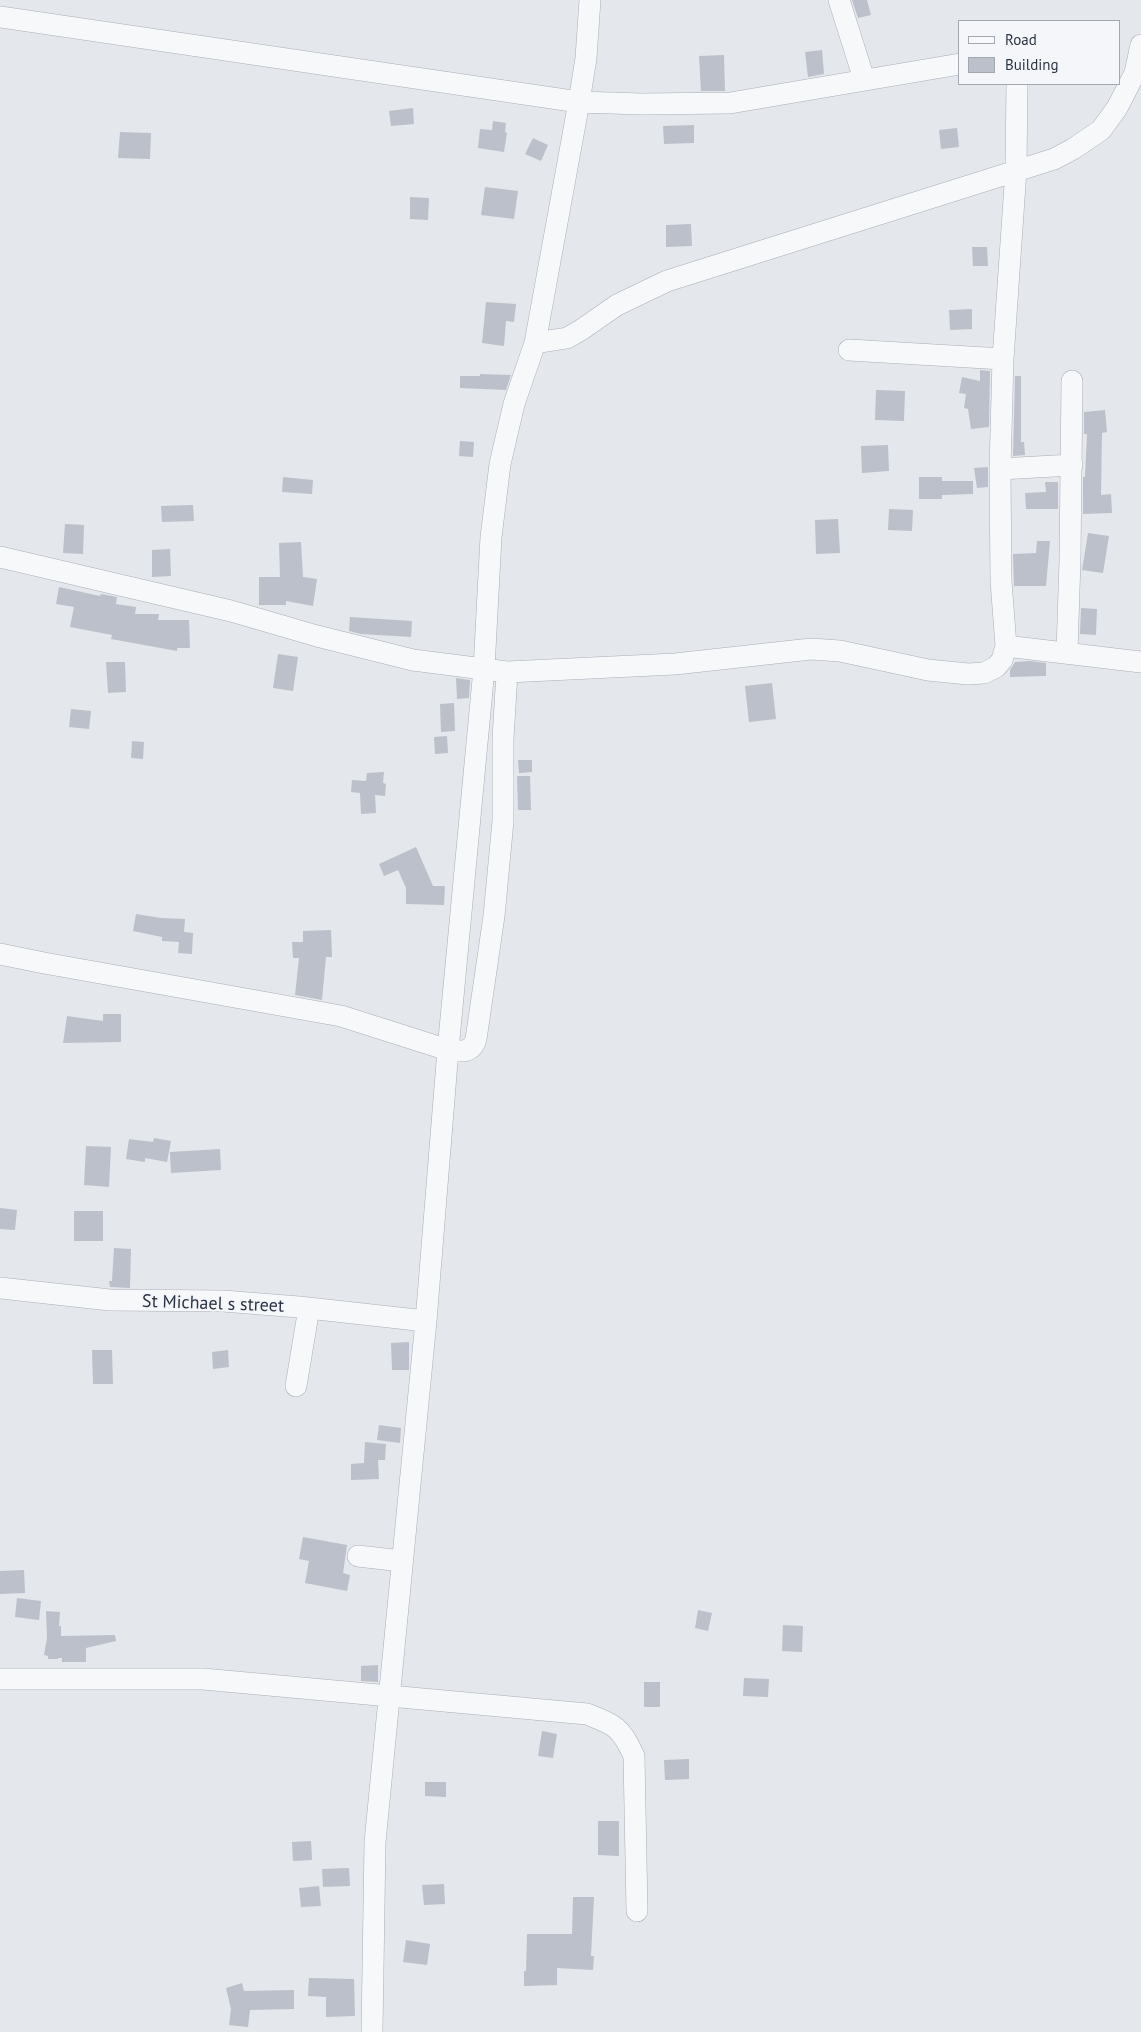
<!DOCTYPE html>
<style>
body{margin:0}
#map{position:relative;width:1141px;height:2032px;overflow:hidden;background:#e4e7ec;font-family:"PT Sans",sans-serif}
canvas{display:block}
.legend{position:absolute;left:958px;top:20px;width:162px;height:65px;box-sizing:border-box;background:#f4f6f9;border:1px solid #a4a8b1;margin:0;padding:6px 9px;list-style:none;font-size:15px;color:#2b3445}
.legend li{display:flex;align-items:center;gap:10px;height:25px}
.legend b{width:25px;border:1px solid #a4a8b1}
</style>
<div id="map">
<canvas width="1141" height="2032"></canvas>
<ul class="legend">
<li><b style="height:6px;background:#f7f8fa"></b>Road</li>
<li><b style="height:14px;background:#bbc0ca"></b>Building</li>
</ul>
</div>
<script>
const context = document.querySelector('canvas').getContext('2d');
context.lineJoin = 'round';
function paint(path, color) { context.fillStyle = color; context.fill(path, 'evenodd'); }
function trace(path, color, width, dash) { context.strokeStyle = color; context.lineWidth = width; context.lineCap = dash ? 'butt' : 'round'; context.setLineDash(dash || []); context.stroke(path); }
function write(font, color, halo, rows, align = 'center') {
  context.font = font + ' "PT Sans",sans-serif'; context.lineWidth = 4; context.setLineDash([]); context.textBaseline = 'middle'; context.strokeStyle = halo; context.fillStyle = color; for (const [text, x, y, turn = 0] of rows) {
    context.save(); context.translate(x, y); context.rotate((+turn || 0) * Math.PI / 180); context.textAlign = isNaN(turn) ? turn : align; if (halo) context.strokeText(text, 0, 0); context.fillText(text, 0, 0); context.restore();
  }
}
paint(new Path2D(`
 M852 0H867L871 15 858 18Z
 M822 50 824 74 808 77 805 52Z
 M724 55 725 91H701L699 56Z
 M413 108 414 124 391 126 389 111Z
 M493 121 506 123 505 132 507 133 504 152 478 148 480 129 492 130Z
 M694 125V143L664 144 663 126Z
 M957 128 959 147 941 149 939 130Z
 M120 132 151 133 150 159 118 158Z
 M533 138 548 145 541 161 525 154Z
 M485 187 518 191 514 219 481 215Z
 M410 197 429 198 428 220 410 219Z
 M691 224 692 246 666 247V225Z
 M972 247H987L988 266H973Z
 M486 302 516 304 514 322 506 321 504 346 482 343Z
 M972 309V329L950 330 949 310Z
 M980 370 990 371 989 427 971 429 968 409 964 408 966 394 959 393 962 377 980 381Z
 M480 374 511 375 506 390 460 388V376H480Z
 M1015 376H1021V442H1024L1025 455 1013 456Z
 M876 390 905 391 904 421 875 420Z
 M1105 410 1107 432 1102 433 1101 495 1111 494 1112 513 1083 514V477H1085L1087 434H1084V412Z
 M460 441 474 442 473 457 459 456Z
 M888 445 889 471 862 473 861 446Z
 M988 467V487L977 488 974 468Z
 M283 477 313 480 312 494 282 492Z
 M919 477H942V481H973V494L942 495V499H919Z
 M1045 482H1058V509H1026L1025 493 1046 492Z
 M193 505 194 521 162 522 161 506Z
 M889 509 913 510 912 531 888 530Z
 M838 519 840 553 816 554 815 520Z
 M65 524 84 525 83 554 63 553Z
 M1088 533 1109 536 1103 573 1082 570Z
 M1037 541H1050L1046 586H1014L1013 554 1036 553Z
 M301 542 303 577 317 579 313 606 286 601V605H259V577H280L279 543Z
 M170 549 171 576 152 577V550Z
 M59 587 100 596 101 594 117 597 116 604 136 607 135 614H159L158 620H189L190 648H177V651L111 639 112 635 70 627 74 607 56 604Z
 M1081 608 1097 609 1096 635 1080 634Z
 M350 617 412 621 411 637 361 634 349 631Z
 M278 654 298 657 293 691 273 688Z
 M1030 661 1046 663V676L1010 677V670L1015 662Z
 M106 662H125L126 692 108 693Z
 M456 678 470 680 469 698 457 699Z
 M772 683 776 719 749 722 745 686Z
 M454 703 455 731 441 732 440 704Z
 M71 709 91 711 89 729 69 727Z
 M447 736 448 753 435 754 434 737Z
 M132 741 144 742 143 759 131 758Z
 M518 760H532V772L519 773Z
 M384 772 383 783 386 784 385 796 375 795 376 813 361 814 360 793 351 792 352 780 366 781 367 773Z
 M517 776H530L531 810H518Z
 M416 847 433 886H445L444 905 406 904V888L398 870 384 876 379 864Z
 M136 914 161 918 185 919 184 932 193 933 192 954 178 953 179 942 162 941V937L133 931Z
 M331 930 332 957H326L322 1000 295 995 299 958H293L292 942H303V931Z
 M103 1014H121V1042L63 1043 67 1016 103 1021Z
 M154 1138 171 1141 167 1162 145 1158V1162L126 1159 129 1139 153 1142Z
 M86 1146 111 1147 109 1187 84 1185Z
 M220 1149 221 1170 171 1173 170 1152Z
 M0 1208 17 1210 15 1230 0 1229Z
 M74 1211H103V1241H74Z
 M114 1248 131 1249 130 1288 110 1287 109 1281H112Z
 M409 1342V1370H392L391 1343Z
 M92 1350H112L113 1384H93Z
 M228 1350 229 1367 213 1369 212 1352Z
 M379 1425 401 1428 400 1443 377 1440Z
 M365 1442 386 1444 385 1460H378L379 1479 351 1480V1464L364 1463Z
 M303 1537 347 1545 343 1573 350 1575 347 1591 305 1583 309 1561 299 1559Z
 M24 1570 25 1593 0 1594V1571Z
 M17 1598 41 1601 39 1620 15 1617Z
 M698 1610 712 1613 708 1631 695 1628Z
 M46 1611 60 1612 59 1626H61V1636L115 1635 116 1641 86 1648V1662H62V1658H58V1659H48V1656L44 1655 47 1638Z
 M783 1625 803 1626 802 1652 782 1651Z
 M378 1665V1682L361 1681V1666Z
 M744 1678 769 1679 768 1697 743 1696Z
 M644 1682H660V1707H644Z
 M542 1731 557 1734 553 1758 538 1756Z
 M689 1759V1779L665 1780 664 1760Z
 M425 1782H446V1797L425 1796Z
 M598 1821H619V1856L598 1855Z
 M311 1841 312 1860 293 1861 292 1842Z
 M349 1868 350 1886 323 1887 322 1869Z
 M444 1884 445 1904 424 1905 422 1885Z
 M319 1886 321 1906 301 1907 299 1888Z
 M573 1897H594L591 1956H594L593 1970 557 1968V1985L524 1986V1971H526L527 1934H572Z
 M406 1940 430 1944 427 1965 403 1962Z
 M309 1978 354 1979 355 2016 326 2017V1997L308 1996Z
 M242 1983 244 1991 294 1990V2009L250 2010 248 2027 229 2025 231 2009 226 1988Z`), '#bbc0ca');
const minor = new Path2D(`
 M839 0 864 79
 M0 17 579 102 642 104 730 103 960 64
 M535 343 567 338 581 330 617 305 667 281 1054 159 1073 149 1101 130 1117 108 1135 73 1141 45
 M849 350 1003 359
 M1000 469 1072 465
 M0 557 231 611 317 636 413 660 507 672 675 664 811 649 840 651 928 670 968 674 984 673 996 667 1002 660 1006 646 1141 662
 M1006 646 1001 581 1000 469 1003 359 1016 170 1017 84
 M1067 652 1070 560 1072 381
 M0 954 44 963 341 1016 448 1050C461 1052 472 1053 476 1039L494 916 503 821V739L507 672
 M0 1288 110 1300 223 1301 299 1307 426 1321
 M296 1386 309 1308
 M358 1556 402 1561
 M0 1679H203L587 1714C615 1725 621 1727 634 1756L637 1911
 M372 2032 375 1842 426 1321 448 1050 484 669 491 537 500 464 514 404 535 343 579 102 586 58 590 0`);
trace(minor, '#a9aeb7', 22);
trace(minor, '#f7f8fa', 21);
write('18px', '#2b3445', '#f4f6f9', [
 ["St Michael s street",213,1304,2]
]);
</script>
